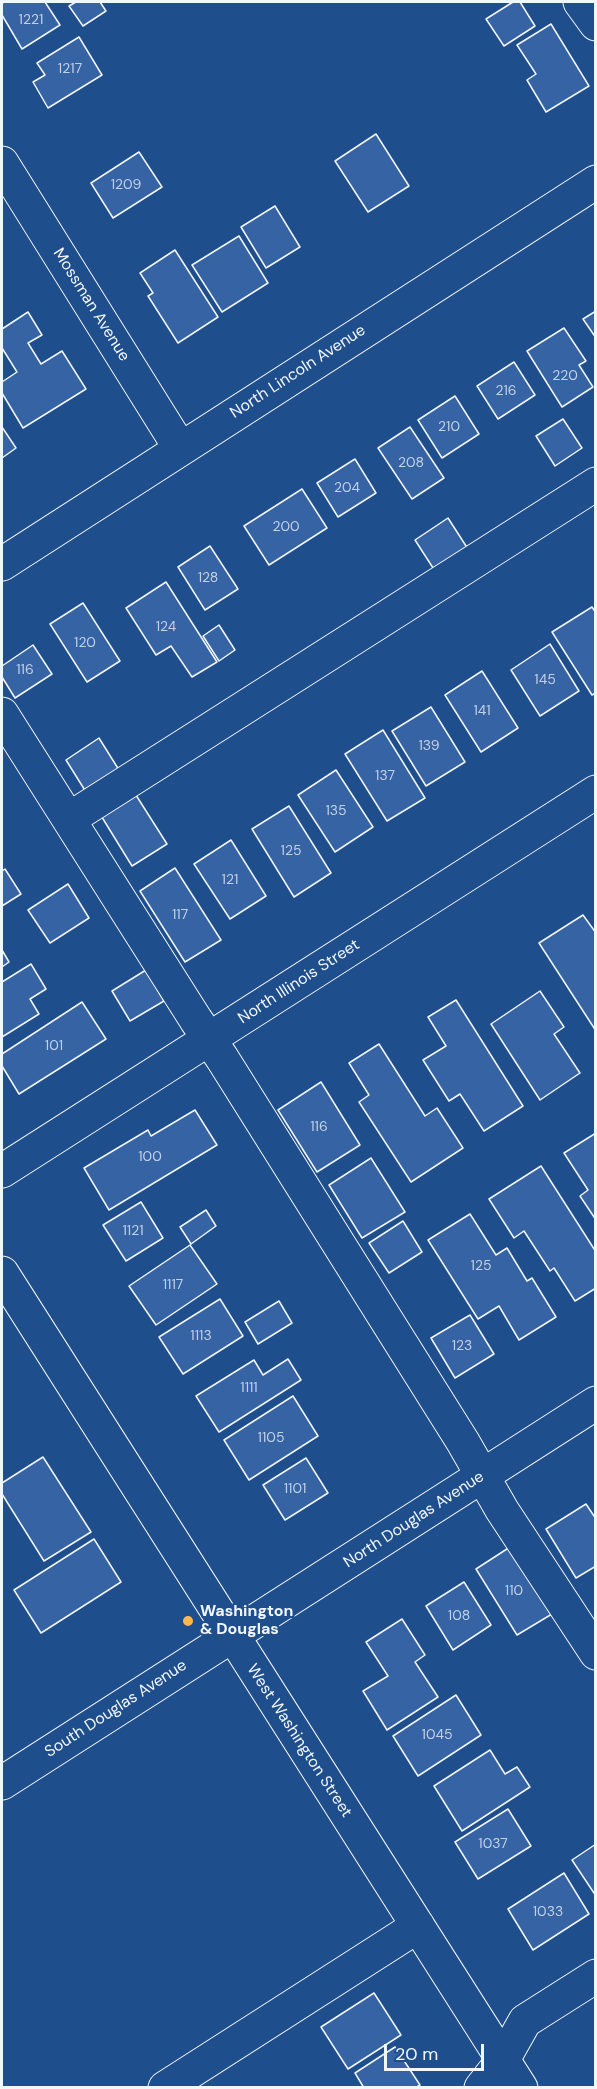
<!DOCTYPE html>
<style>
body{margin:0}
#map{position:relative;width:597px;height:2089px;overflow:hidden;background:#1f4e8c;font-family:"DM Sans",sans-serif}
canvas{display:block}
.frame{position:absolute;inset:0;border:3px solid #f2f6ff;pointer-events:none}
.scale{position:absolute;left:384px;top:2044px;width:100px;height:27px;box-sizing:border-box;border:3px solid #f2f6ff;border-top:0;padding-left:8px;font-size:18px;line-height:21px;white-space:nowrap;color:#f2f6ff;-webkit-text-stroke:4px #1f4e8c;paint-order:stroke}
</style>
<div id="map">
<canvas width="597" height="2089"></canvas>
<div class="frame"></div>
<div class="scale">20 m</div>
</div>
<script>
const context = document.querySelector('canvas').getContext('2d');
context.lineJoin = 'round';
function paint(path, color) { context.fillStyle = color; context.fill(path, 'evenodd'); }
function trace(path, color, width, dash) { context.strokeStyle = color; context.lineWidth = width; context.lineCap = dash ? 'butt' : 'round'; context.setLineDash(dash || []); context.stroke(path); }
function write(font, color, halo, rows, align = 'center') {
  context.font = font + ' "DM Sans",sans-serif'; context.lineWidth = 4.5; context.setLineDash([]); context.textBaseline = 'middle'; context.strokeStyle = halo; context.fillStyle = color; for (const [text, x, y, turn = 0] of rows) {
    context.save(); context.translate(x, y); context.rotate((+turn || 0) * Math.PI / 180); context.textAlign = isNaN(turn) ? turn : align; if (halo) context.strokeText(text, 0, 0); context.fillText(text, 0, 0); context.restore();
  }
}
const building = new Path2D(`
 M5 2H45L60 25 22 49 2 15V3Z
 M76 2H100L106 11 83 26 69 6Z
 M513 2H520L535 26 504 46 486 19Z
 M551 24 589 86 546 112 527 80 536 74 517 45Z
 M79 37 102 75 48 108 33 82 45 75 37 63Z
 M376 134 409 186 368 212 335 161Z
 M139 152 162 187 113 218 91 183Z
 M275 206 300 247 266 268 241 227Z
 M239 236 268 283 222 312 192 265Z
 M175 250 218 317 178 343 148 296 153 293 140 273Z
 M596 311V338L583 319Z
 M28 312 42 335 28 343 41 364 62 351 86 389 23 428 2 393V382L17 372 2 348V329Z
 M564 328 586 361 579 365 593 387 562 407 527 351Z
 M514 362 535 395 498 419 477 386Z
 M455 396 479 434 442 458 418 420Z
 M563 419 582 448 555 466 536 436Z
 M2 427 16 448 2 458Z
 M410 427 444 478 412 499 378 448Z
 M355 459 376 493 338 517 317 483Z
 M302 489 327 528 269 565 244 526Z
 M448 518 468 549 435 571 415 540Z
 M210 546 238 589 205 610 178 567Z
 M166 582 217 662 192 677 171 646 156 655 126 608Z
 M83 603 120 661 87 682 50 624Z
 M592 607 596 613V693L592 695 552 632Z
 M219 625 235 650 219 661 203 636Z
 M550 644 579 691 540 716 511 670Z
 M33 645 52 674 15 698 2 677V666Z
 M482 671 518 728 481 752 445 695Z
 M431 707 465 762 426 786 392 731Z
 M383 730 425 798 387 821 345 754Z
 M99 738 119 770 86 792 66 760Z
 M336 770 373 827 335 852 298 795Z
 M134 792 167 844 132 866 100 814Z
 M289 806 331 873 294 897 252 829Z
 M231 840 266 896 230 919 194 864Z
 M175 868 221 940 185 962 140 891Z
 M5 869 21 894 2 906V871Z
 M68 884 89 918 50 943 28 910Z
 M583 915 596 933V1031L539 943Z
 M2 950 9 962 2 967Z
 M31 964 46 989 30 999 39 1014 2 1037V982Z
 M146 970 164 1001 130 1021 112 991Z
 M540 991 564 1027 554 1034 580 1073 540 1100 491 1024Z
 M456 1000 523 1106 484 1131 460 1094 449 1101 423 1060 446 1046 428 1017Z
 M82 1002 106 1039 19 1094 2 1066V1054Z
 M379 1044 425 1116 437 1108 463 1148 411 1182 359 1102 369 1095 349 1063Z
 M321 1082 360 1145 317 1172 278 1110Z
 M195 1110 217 1145 109 1210 84 1168 148 1130 151 1136Z
 M596 1133V1220L580 1196 588 1190 564 1153Z
 M371 1158 405 1212 362 1238 329 1185Z
 M541 1166 596 1252V1288L575 1301 554 1268 550 1271 524 1231 514 1238 489 1199Z
 M141 1202 163 1238 126 1261 103 1225Z
 M206 1210 216 1226 191 1244 180 1227Z
 M470 1214 496 1255 507 1248 527 1281 532 1278 556 1317 519 1340 499 1306 478 1319 428 1240Z
 M403 1221 422 1252 389 1273 369 1243Z
 M190 1245 217 1284 156 1325 129 1286Z
 M220 1299 243 1336 183 1374 159 1337Z
 M279 1301 292 1323 258 1344 245 1322Z
 M470 1315 494 1354 455 1378 431 1338Z
 M288 1359 301 1380 219 1432 196 1396 254 1360 263 1375Z
 M293 1396 318 1436 249 1480 224 1440Z
 M43 1457 91 1532 44 1561 2 1494V1483Z
 M306 1458 328 1493 285 1520 263 1485Z
 M586 1504 596 1519V1566L576 1578 546 1529Z
 M94 1539 121 1582 41 1633 14 1590Z
 M510 1547 552 1614 517 1635 476 1569Z
 M464 1582 491 1625 453 1650 426 1606Z
 M402 1619 425 1655 415 1662 438 1697 387 1730 363 1691 388 1676 366 1642Z
 M456 1695 481 1735 418 1776 393 1736Z
 M490 1750 505 1774 517 1767 530 1787 462 1831 434 1786Z
 M508 1809 531 1846 478 1879 455 1842Z
 M596 1844V1896L572 1860Z
 M564 1873 589 1914 533 1950 508 1909Z
 M374 1993 401 2035 348 2069 321 2027Z
 M395 2047 420 2085 415 2088H364L355 2073Z`);
paint(building, '#3563a3');
trace(building, '#f2f6ff', 1.5);
const minor = new Path2D(`
 M580 2 596 24
 M2 163 180 448
 M2 564 596 182
 M2 714 196 1020 222 1058 463 1442 502 1510 596 1653
 M69 819 596 484
 M2 1171 596 792
 M2 1273 521 2088
 M2 1783 596 1403
 M165 2088 418 1926
 M481 2088 503 2060 525 2021 596 1976`);
trace(minor, '#f2f6ff', 35);
trace(minor, '#1f4e8c', 33);
for (const [x, y, r, color] of [
 [188,1621,6,"#ffb74d"]
]) { const dot = new Path2D(); dot.arc(x, y, r, 0, 2 * Math.PI); context.fillStyle = color; context.fill(dot); trace(dot, '#1f4e8c', 2); }
write('14px', '#c3d1e8', null, [
 ["1221",31,20],
 ["1217",70,69],
 ["1209",126,185],
 ["220",565,376],
 ["216",506,391],
 ["210",449,427],
 ["208",411,463],
 ["204",347,488],
 ["200",286,527],
 ["128",208,578],
 ["124",166,627],
 ["120",85,643],
 ["116",25,670],
 ["145",545,680],
 ["141",482,711],
 ["139",429,746],
 ["137",385,776],
 ["135",336,811],
 ["125",291,851],
 ["121",230,880],
 ["117",180,915],
 ["101",54,1046],
 ["116",319,1127],
 ["100",150,1157],
 ["1121",133,1231],
 ["125",481,1266],
 ["1117",173,1285],
 ["1113",201,1336],
 ["123",462,1346],
 ["1111",249,1388],
 ["1105",271,1438],
 ["1101",295,1489],
 ["110",514,1591],
 ["108",459,1616],
 ["1045",437,1735],
 ["1037",493,1844],
 ["1033",548,1912]
]);
write('16px', '#f2f6ff', '#1f4e8c', [
 ["Mossman Avenue",91,305,58],
 ["North Lincoln Avenue",298,372,-33],
 ["North Illinois Street",299,982,-33],
 ["North Douglas Avenue",414,1520,-33],
 ["South Douglas Avenue",116,1709,-33],
 ["West Washington Street",299,1741,57]
]);
write('bold 16px', '#f2f6ff', '#1f4e8c', [
 ["Washington",200,1612],
 ["& Douglas",200,1630]
], 'left');
</script>
